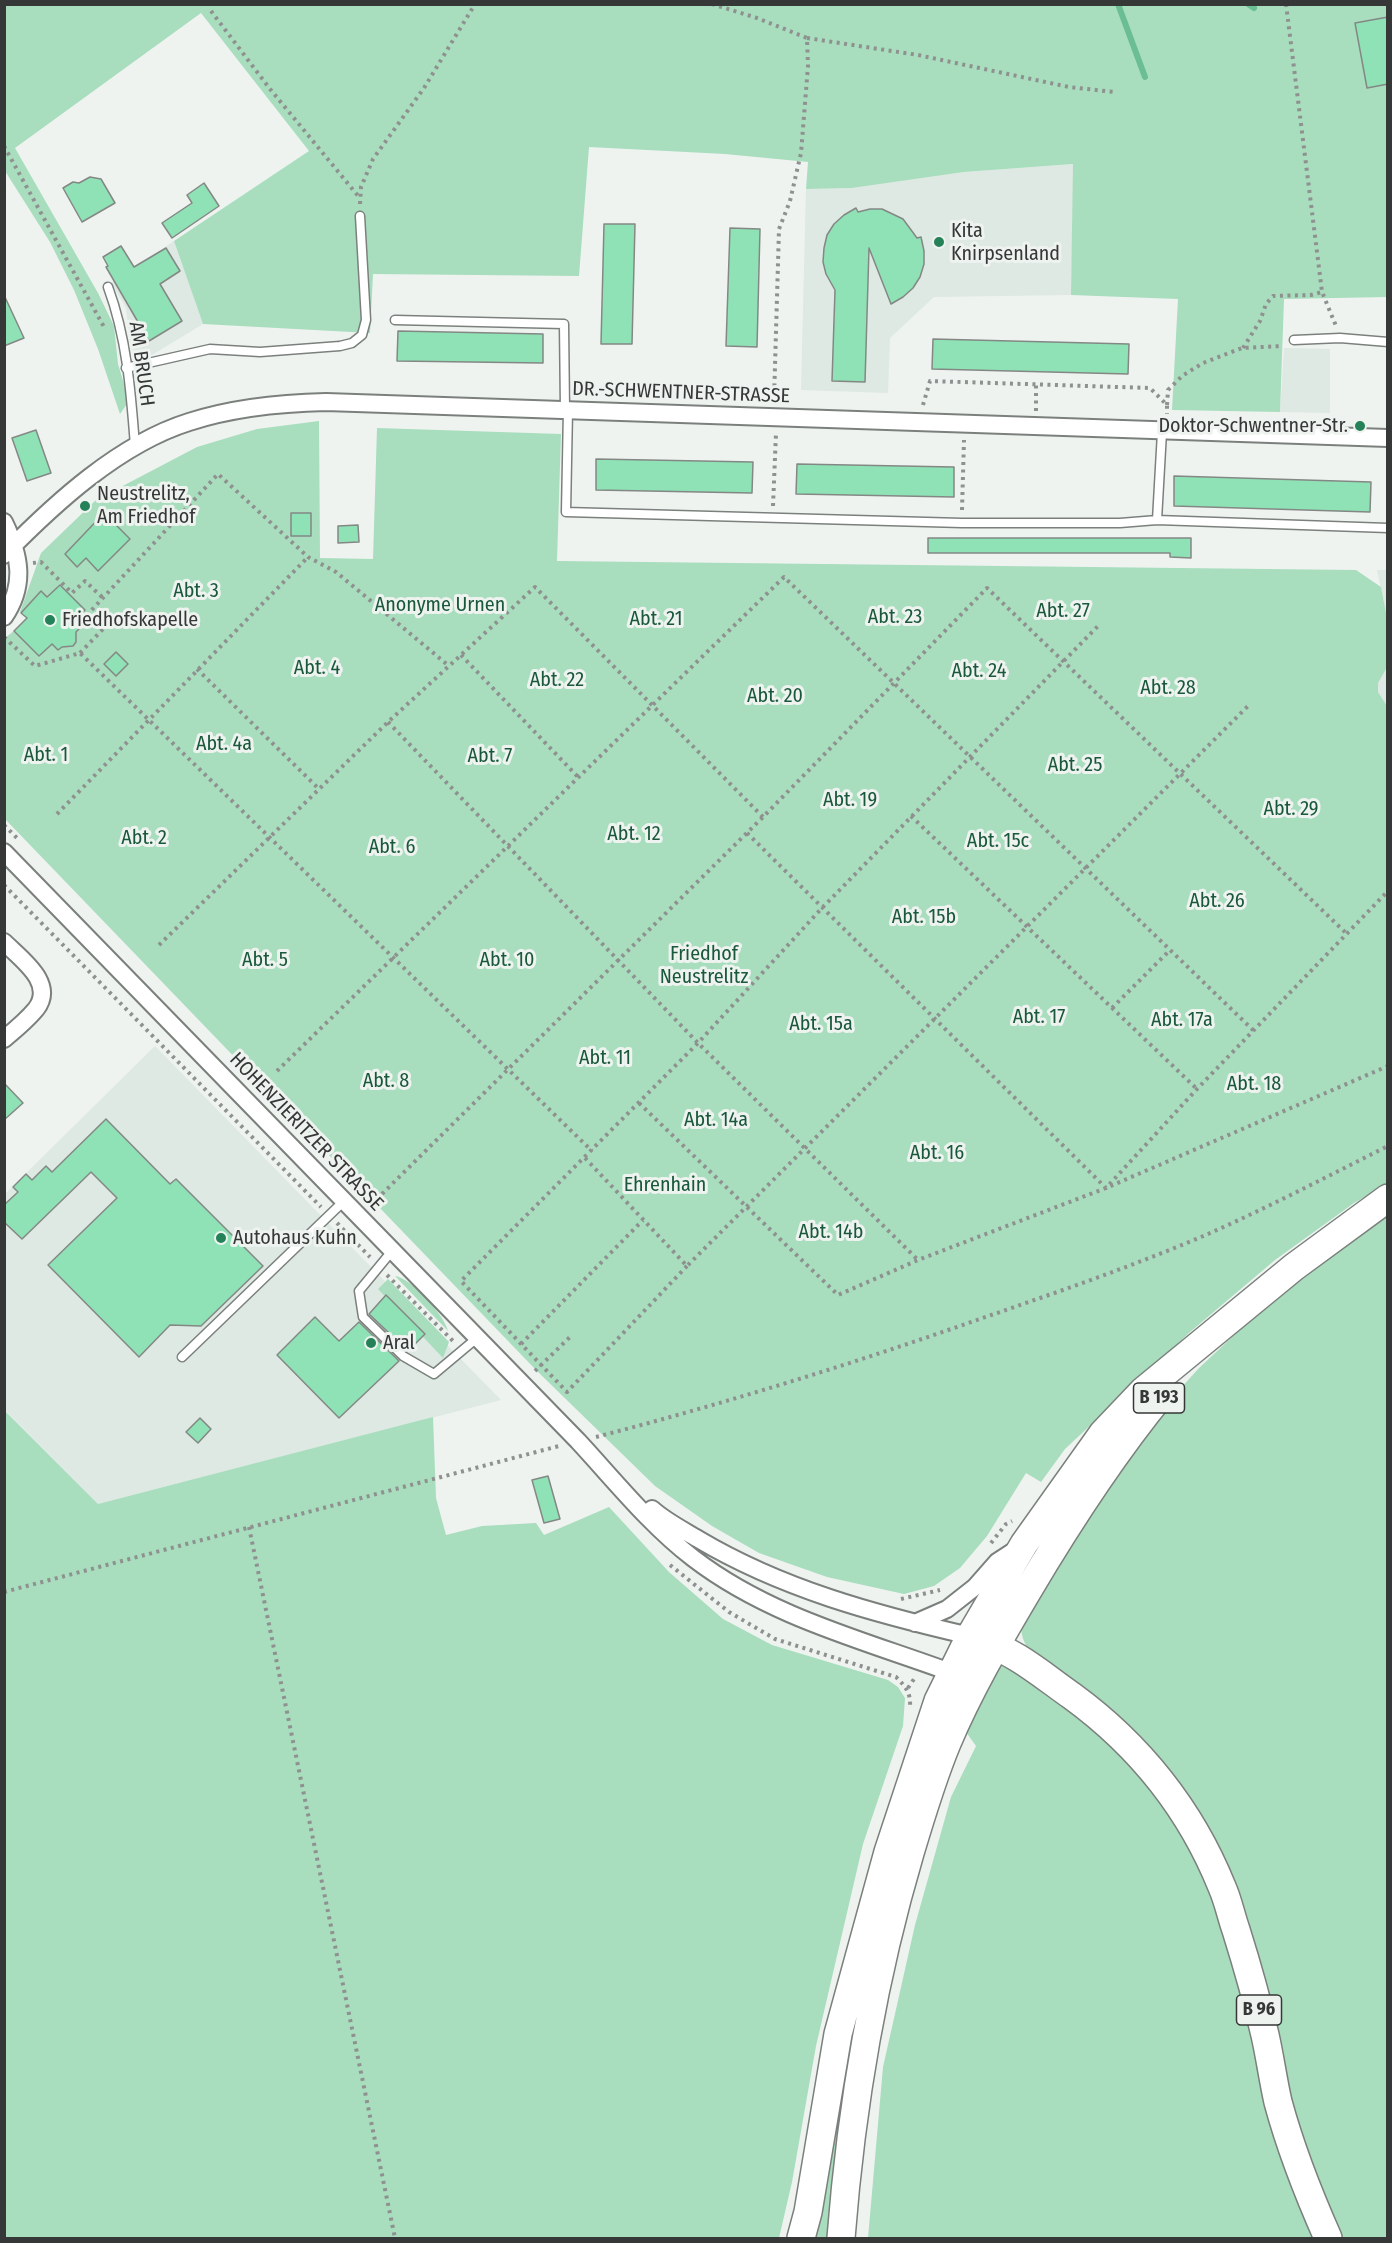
<!DOCTYPE html>
<style>
body{margin:0}
#map{position:relative;width:1392px;height:2243px;overflow:hidden;background:#eef3f0;font-family:"Fira Sans Condensed",sans-serif}
canvas{display:block}
.frame{position:absolute;inset:0;border:6px solid #363837;pointer-events:none}
</style>
<div id="map">
<canvas width="1392" height="2243"></canvas>
<div class="frame"></div>
</div>
<script>
const context = document.querySelector('canvas').getContext('2d');
context.lineJoin = 'round';
function paint(path, color) { context.fillStyle = color; context.fill(path, 'evenodd'); }
function trace(path, color, width, dash) { context.strokeStyle = color; context.lineWidth = width; context.lineCap = dash ? 'butt' : 'round'; context.setLineDash(dash || []); context.stroke(path); }
function write(font, color, halo, rows, align = 'center') {
  context.font = font + ' "Fira Sans Condensed",sans-serif'; context.lineWidth = 6; context.setLineDash([]); context.textBaseline = 'middle'; context.strokeStyle = halo; context.fillStyle = color; for (const [text, x, y, turn = 0] of rows) {
    context.save(); context.translate(x, y); context.rotate((+turn || 0) * Math.PI / 180); context.textAlign = isNaN(turn) ? turn : align; if (halo) context.strokeText(text, 0, 0); context.fillText(text, 0, 0); context.restore();
  }
}
paint(new Path2D(`
 M1074 164 1071 295 934 297 890 338 888 393 801 390 806 189 852 188 964 172Z
 M174 241 203 324 152 355H140L131 349 126 308 111 283Z
 M1284 348 1330 349V413L1280 412Z
 M1377 570H1388L1387 809V707L1378 692V683L1386 669V613Z
 M155 1046 501 1400 98 1504 5 1410V1194Z`), '#dde9e2');
paint(new Path2D(`
 M5 5H1387V297L1284 299 1280 412 1172 410 1178 299 1071 295 1073 164 964 172 852 188 806 189 808 162 725 154 589 147 579 276 373 274 370 333 203 324 174 241 309 151 201 13 15 148 98 293 114 326 118 364 124 384 127 404 120 414 98 349 74 290 50 242 5 171Z
 M319 421 320 558 373 559 377 428 561 434 557 561 1356 570 1381 587 1386 613V669L1378 683V692L1387 706V1184L1354 1203 1275 1260 1190 1332 1065 1449 1041 1482 1026 1473 987 1536 960 1568 934 1586 904 1594 827 1577 759 1553 712 1526 655 1486 536 1370 5 819 4 639 28 619 20 612 41 553 96 500 197 447 257 429Z
 M1387 1216V2238H1340L1295 2122 1246 1919 1212 1834 1165 1767 1031 1653C1021 1639 1019 1630 1024 1614L1151 1421 1199 1368 1262 1309 1321 1261Z
 M395 1276C411 1278 445 1316 448 1331Z
 M388 1279 449 1342 443 1358 378 1289Z
 M4 1410 98 1504 433 1417 436 1498 446 1535 482 1526 536 1523 544 1535 609 1507 669 1572 723 1619 772 1645 888 1680 898 1687 905 1698 903 1726 863 1844 816 2046 792 2182 779 2238H5Z
 M1005 1665 1065 1701 1161 1792 1226 1919 1319 2238H868L883 2067 915 1925 951 1797 976 1746 966 1732 998 1666Z
 M843 2097 835 2238H812L814 2231Z`), '#a8ddbe');
trace(new Path2D(`
 M1118 4 1145 77
 M1248 4 1254 8`), '#6bbe93', 6);
const building = new Path2D(`
 M1388 17V84L1367 88 1355 23Z
 M90 177 101 179 115 203 82 222 63 188 73 182 79 183Z
 M204 183 219 206 172 238 162 223 192 203 187 195Z
 M856 208 858 212 870 209H882L903 219 917 238 921 237 924 251V264L920 277 913 288 903 297 891 304 869 248 865 382 832 381 835 290 826 274 823 262 824 248 827 235 834 224 844 215Z
 M604 224H635L632 344H601Z
 M730 228 760 229 757 347 726 346Z
 M121 246 134 267 166 248 180 271 160 284 182 321 149 341 106 267 108 266 103 257Z
 M4 295 24 338 4 346Z
 M398 331 543 334V363L397 361Z
 M933 339 1129 344 1128 374 932 369Z
 M36 430 51 473 27 481 12 438Z
 M596 459 753 462 752 493 596 490Z
 M797 464 954 467V497L796 494Z
 M1174 476 1371 482 1370 512 1174 506Z
 M104 513 130 539 98 571 86 558 77 567 65 554Z
 M291 513H311V536H291Z
 M358 525 359 542 338 543V526Z
 M928 538H1191V558L1170 557V553H928Z
 M60 585 85 610 73 623 79 629 76 632V642L73 646 62 647 58 650 52 644 39 656 14 631 27 618 21 613 41 591 47 597Z
 M116 652 128 664 116 676 104 664Z
 M4 1083 23 1103 4 1120Z
 M106 1119 170 1184 176 1179 263 1266 201 1326 170 1325 139 1357 48 1265 117 1198 91 1172 22 1239 4 1222V1205L18 1192 13 1187 26 1174 32 1180 46 1166 52 1172Z
 M386 1295 425 1334 408 1351 369 1314Z
 M315 1317 339 1341 359 1322 399 1361 339 1418 277 1355Z
 M200 1418 211 1429 198 1443 186 1432Z
 M548 1476 560 1519 544 1523 532 1480Z`);
paint(building, '#8fe2b5');
trace(building, '#848885', 1.5);
const lane = new Path2D(`
 M108 287C127 338 131 393 135 446
 M395 320 564 324 565 410
 M1294 340 1340 338 1388 342
 M126 368 210 349 260 352 340 346 352 343 362 335 366 320 360 216
 M568 410 566 512 962 523H1120L1157 520
 M1162 432 1157 520 1388 528
 M392 1251 359 1291 363 1317 403 1356 434 1374 477 1338
 M182 1357 344 1201`);
const street = new Path2D(`
 M4 522C20 555 26 585 4 617
 M4 555C55 503 119 444 189 422 232 408 281 403 326 402L1388 438
 M4 852 578 1441C615 1481 650 1525 693 1558 771 1618 867 1641 958 1675
 M4 942C21 959 56 983 36 1009 27 1020 15 1030 4 1039
 M652 1509C665 1521 683 1530 698 1539 782 1589 875 1614 970 1636
 M915 1623 947 1609 975 1587 997 1562 1017 1549`);
const primary = new Path2D(`
 M979 1640C1015 1651 1042 1675 1072 1696 1139 1745 1191 1810 1222 1887 1228 1900 1231 1916 1236 1930 1247 1965 1257 2000 1265 2035 1270 2057 1273 2080 1278 2102 1291 2150 1308 2193 1328 2238
 M801 2238 808 2212 838 2034 888 1852 938 1701 970 1636 1024 1544 1103 1433 1143 1391 1294 1267 1388 1198
 M841 2238C851 2109 873 1978 910 1853 921 1816 932 1779 947 1743 969 1691 998 1641 1027 1592 1068 1523 1111 1456 1162 1394`);
trace(lane, '#7b807d', 11);
trace(street, '#7b807d', 20);
trace(primary, '#7b807d', 30);
trace(new Path2D(`
 M712 4 757 18 807 38 808 66 801 153 790 201 779 229 774 400
 M1286 4 1322 292 1336 326
 M211 11 270 89 359 197
 M807 38 918 55 1069 87 1114 92
 M4 146 104 327
 M360 204 361 187 373 159 424 88 475 4
 M1243 348 1260 321 1266 304 1273 296 1311 295 1322 292
 M923 405 930 381 1150 388 1167 405V414
 M1167 405 1168 390 1182 376 1203 363 1242 348 1283 346
 M1036 411V384
 M773 506 776 433
 M962 510 964 440
 M33 563 41 562 72 593 85 581 103 598
 M4 637 35 666 80 653 592 1151
 M80 653 103 629 88 614 218 474 308 557 336 572 449 666
 M461 655 578 777
 M197 669 319 789
 M388 722 698 1043 918 1260
 M57 814 308 557
 M911 816 1197 1089
 M4 825 17 838
 M747 833 1106 1188 1197 1089 1388 891
 M4 885 321 1207
 M159 945 388 722 535 587 763 817
 M1112 1008 1170 950
 M277 1071 784 577 1254 1031
 M639 1103 838 1295 918 1260 1106 1188 1388 1066
 M585 1158 687 1266 1248 706
 M382 1194 763 817 987 588 1347 934
 M337 1223 370 1257
 M687 1266 567 1392 461 1281 698 1043 822 908 1098 626
 M387 1275 454 1342
 M521 1344 643 1220
 M535 1371 572 1335
 M596 1437C723 1404 849 1365 974 1321 1052 1294 1131 1267 1208 1234 1269 1207 1328 1176 1388 1146
 M249 1527 395 2238
 M991 1543 1006 1524 1012 1521
 M670 1565 729 1612 775 1639 896 1677C906 1687 911 1693 910 1708
 M4 1592 559 1446
 M901 1599 940 1590
 M908 1688 916 1676`), '#8e918f', 4, [3, 4.5]);
trace(lane, '#fff', 8);
trace(street, '#fff', 16);
trace(primary, '#fff', 27);
for (const [x, y, r, color] of [
 [939,242,6,"#258158"],
 [1360,426,6,"#258158"],
 [85,506,6,"#258158"],
 [50,620,6,"#258158"],
 [221,1238,6,"#258158"],
 [371,1343,6,"#258158"]
]) { const dot = new Path2D(); dot.arc(x, y, r, 0, 2 * Math.PI); context.fillStyle = color; context.fill(dot); trace(dot, '#eef3f0', 2); }
for (const [x, y, w] of [
 [1159,1398,51],
 [1259,2010,45]
]) { const box = new Path2D(); box.roundRect(x - w / 2, y - 15, w, 30, 4.5); context.fillStyle = '#eef3f0'; context.fill(box); trace(box, '#363837', 1.5); }
write('bold 18px', '#363837', null, [
 ["B 193",1159,1398],
 ["B 96",1259,2010]
]);
write('20px', '#363837', '#eef3f0', [
 ["Kita",951,231],
 ["Knirpsenland",951,254],
 ["Doktor-Schwentner-Str.",1348,426,"right"],
 ["Neustrelitz,",97,494],
 ["Am Friedhof",97,517],
 ["Friedhofskapelle",62,620],
 ["Autohaus Kuhn",233,1238],
 ["Aral",383,1343]
], 'left');
write('20px', '#363837', '#eef3f0', [
 ["AM BRUCH",141,364,82],
 ["DR.-SCHWENTNER-STRASSE",681,393,2],
 ["HOHENZIERITZER STRASSE",306,1132,46]
]);
write('20px', '#19583b', '#eef3f0', [
 ["Abt. 3",196,591],
 ["Anonyme Urnen",440,605],
 ["Abt. 27",1063,611],
 ["Abt. 23",895,617],
 ["Abt. 21",656,619],
 ["Abt. 4",317,668],
 ["Abt. 24",979,671],
 ["Abt. 22",557,680],
 ["Abt. 28",1168,688],
 ["Abt. 20",775,696],
 ["Abt. 4a",224,744],
 ["Abt. 1",46,755],
 ["Abt. 7",490,756],
 ["Abt. 25",1075,765],
 ["Abt. 19",850,800],
 ["Abt. 29",1291,809],
 ["Abt. 12",634,834],
 ["Abt. 2",144,838],
 ["Abt. 15c",998,841],
 ["Abt. 6",392,847],
 ["Abt. 26",1217,901],
 ["Abt. 15b",924,917],
 ["Friedhof",704,954],
 ["Neustrelitz",704,977],
 ["Abt. 5",265,960],
 ["Abt. 10",507,960],
 ["Abt. 17",1039,1017],
 ["Abt. 17a",1182,1020],
 ["Abt. 15a",821,1024],
 ["Abt. 11",605,1058],
 ["Abt. 8",386,1081],
 ["Abt. 18",1254,1084],
 ["Abt. 14a",716,1120],
 ["Abt. 16",937,1153],
 ["Ehrenhain",665,1185],
 ["Abt. 14b",831,1232]
]);
</script>
